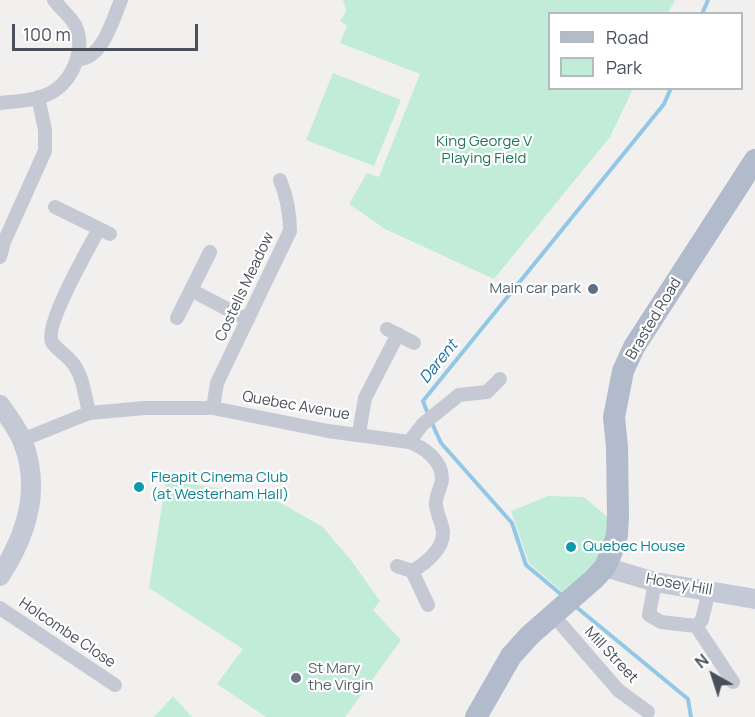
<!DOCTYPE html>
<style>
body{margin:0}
#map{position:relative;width:755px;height:717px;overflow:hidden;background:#f2f0ef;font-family:Manrope,sans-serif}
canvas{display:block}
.legend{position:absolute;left:548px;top:12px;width:195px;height:78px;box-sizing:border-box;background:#fff;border:2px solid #b6b9bd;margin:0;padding:8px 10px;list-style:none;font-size:18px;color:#49505b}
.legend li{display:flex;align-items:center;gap:12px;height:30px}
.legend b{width:30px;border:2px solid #b6b9bd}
.north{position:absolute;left:683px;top:645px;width:60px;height:60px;-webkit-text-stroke:4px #fff;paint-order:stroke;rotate:321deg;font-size:16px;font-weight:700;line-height:24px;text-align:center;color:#49505b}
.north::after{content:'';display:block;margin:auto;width:21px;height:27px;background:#49505b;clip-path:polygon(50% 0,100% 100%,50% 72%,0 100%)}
.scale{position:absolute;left:12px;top:24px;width:186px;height:27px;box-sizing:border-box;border:3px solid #49505b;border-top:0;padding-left:8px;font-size:18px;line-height:21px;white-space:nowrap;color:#49505b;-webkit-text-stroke:4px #fff;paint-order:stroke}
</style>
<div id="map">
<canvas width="755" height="717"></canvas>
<ul class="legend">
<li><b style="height:8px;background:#b1bbcc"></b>Road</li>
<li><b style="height:16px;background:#c1ecd8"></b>Park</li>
</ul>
<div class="north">N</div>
<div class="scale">100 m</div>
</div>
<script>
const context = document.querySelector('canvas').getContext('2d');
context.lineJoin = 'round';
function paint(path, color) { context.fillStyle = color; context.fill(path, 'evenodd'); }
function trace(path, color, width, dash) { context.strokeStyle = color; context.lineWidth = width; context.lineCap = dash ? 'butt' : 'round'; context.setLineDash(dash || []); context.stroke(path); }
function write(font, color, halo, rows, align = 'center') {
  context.font = font + ' Manrope,sans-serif'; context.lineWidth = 4.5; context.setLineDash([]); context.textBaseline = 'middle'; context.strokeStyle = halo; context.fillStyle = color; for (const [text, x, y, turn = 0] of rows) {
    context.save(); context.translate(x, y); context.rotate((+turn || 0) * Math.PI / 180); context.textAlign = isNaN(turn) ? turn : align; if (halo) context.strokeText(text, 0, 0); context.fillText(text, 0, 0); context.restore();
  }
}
paint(new Path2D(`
 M343 0H675L668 13 550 14V88L633 89 610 137 494 279 385 229 349 204 367 173 379 177 420 74 340 43 347 26 340 21 346 11Z
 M333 73 401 100 374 166 306 140Z
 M166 480 268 496 323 527 353 563 380 601 373 610 401 640 345 717H266L217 684 243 649 149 588Z
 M548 496 584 497 612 521 603 553 565 594 529 563 511 511Z
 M173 696 192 717H154Z`), '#c1ecd8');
trace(new Path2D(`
 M702 14 708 0
 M428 414 423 401 664 104 671 88
 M431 421 441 443 512 523 526 565 563 596
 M575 606 688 699 691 717`), '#92c8e5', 4);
trace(new Path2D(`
 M77 59C102 61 113 19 121 0
 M0 103C18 101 38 101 54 91 74 78 86 47 75 25 70 16 60 8 54 0
 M55 207 110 234
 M0 257 4 242 45 151V130L38 97
 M191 290 248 320
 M177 318 210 252
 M387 329 414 343
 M213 408 217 383 290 231C290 212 287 197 280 180
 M89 413C85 396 83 374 71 361 66 355 56 349 52 342 44 325 89 248 99 229
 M359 433 365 398 398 334
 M22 440 89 413 145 408H213L328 431 409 442C423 447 442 460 442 478 442 487 435 495 436 505 437 514 442 523 443 532 444 549 425 564 412 571
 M409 442 423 424 459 395 487 392 500 379
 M397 566 412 571 428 605
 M655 582 649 615 661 622 696 626 702 620 709 590
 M0 608 115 685
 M554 616 618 690 648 712
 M696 626 733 682`), '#c4c9d3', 14);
trace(new Path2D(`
 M0 405C8 416 17 428 22 440 42 488 26 536 0 576
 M605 567 655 582 755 599`), '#c3cad6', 20);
trace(new Path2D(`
 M476 717 511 656 530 635 594 579 605 567 612 551 617 535 618 516 617 447 614 417 623 371 634 347 755 160`), '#b1bbcc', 22);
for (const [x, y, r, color] of [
 [593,289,6,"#5c6f8a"],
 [139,487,6,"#0f9aa8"],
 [571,547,6,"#0f9aa8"],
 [296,678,6,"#6b7280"]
]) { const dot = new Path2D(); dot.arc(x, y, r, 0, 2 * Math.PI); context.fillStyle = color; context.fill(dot); trace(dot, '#fff', 2); }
write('15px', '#1e7858', '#fff', [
 ["King George V",484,142],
 ["Playing Field",484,159]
]);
write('15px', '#49505b', '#fff', [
 ["Costells Meadow",245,287,-65],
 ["Brasted Road",654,319,-59],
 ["Quebec Avenue",296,406,10],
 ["Hosey Hill",679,585,10],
 ["Holcombe Close",67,633,34],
 ["Mill Street",611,655,47]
]);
write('15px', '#4e5e75', '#fff', [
 ["Main car park",581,289]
], 'right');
write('15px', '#0d838f', '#fff', [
 ["Fleapit Cinema Club",151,478],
 ["(at Westerham Hall)",151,495],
 ["Quebec House",583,547]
], 'left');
write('15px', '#5b616d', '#fff', [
 ["St Mary",308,669],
 ["the Virgin",308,686]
], 'left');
write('italic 16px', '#1770a0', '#fff', [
 ["Darent",439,362,-51]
]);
</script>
